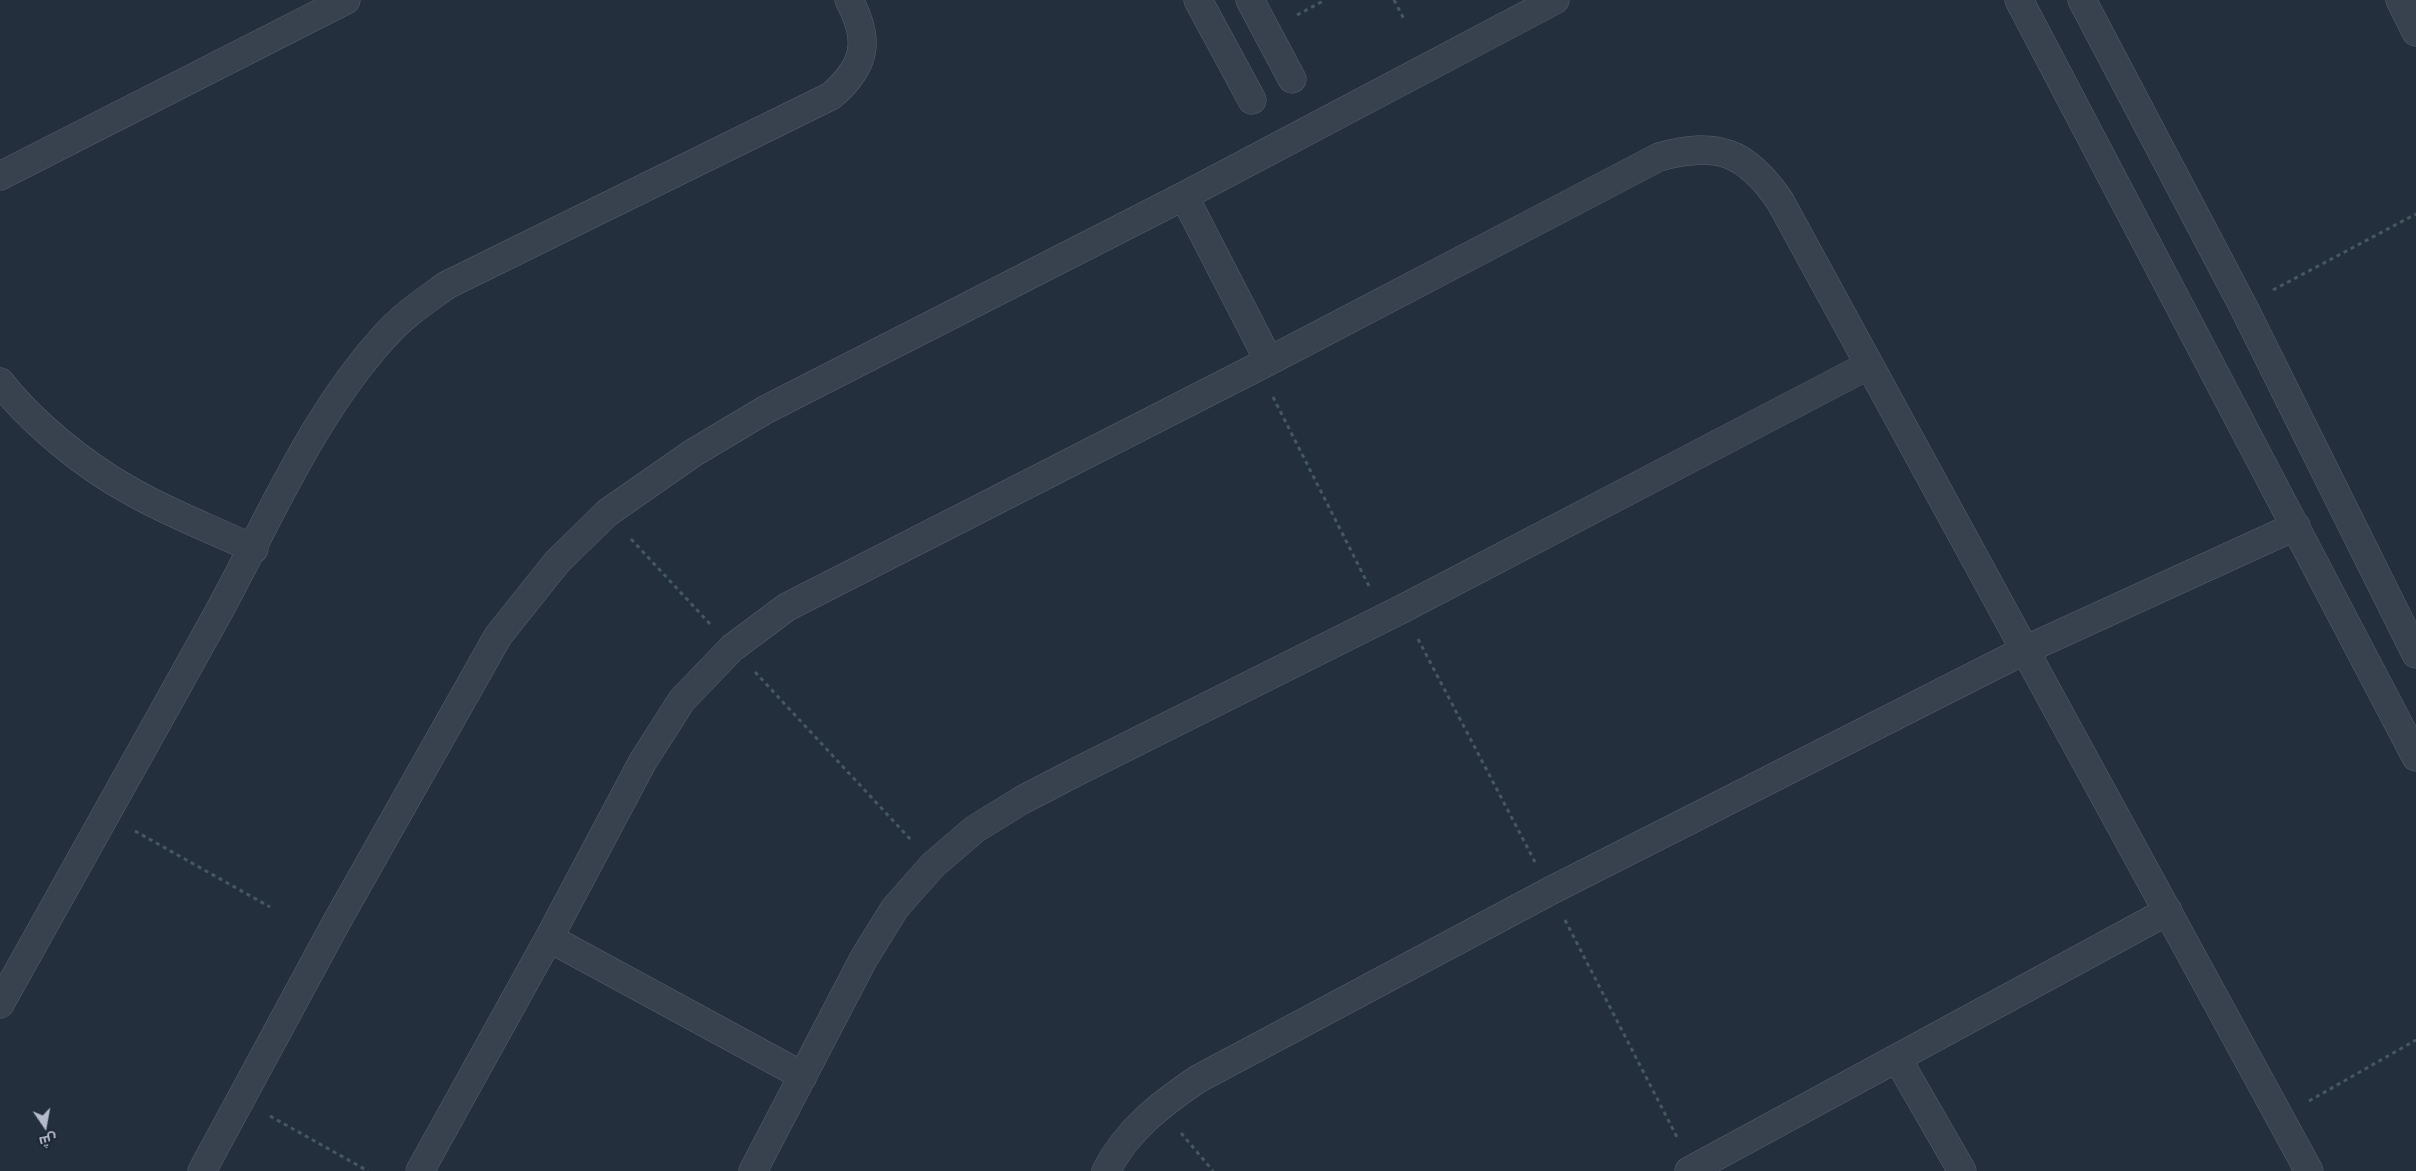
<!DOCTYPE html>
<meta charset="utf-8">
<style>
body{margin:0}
#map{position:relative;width:2416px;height:1171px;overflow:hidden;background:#242f3e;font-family:Montserrat,Cairo,sans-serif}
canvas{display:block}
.north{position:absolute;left:20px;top:1101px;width:50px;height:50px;-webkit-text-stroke:4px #1d2633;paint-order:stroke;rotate:168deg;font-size:14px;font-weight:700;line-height:20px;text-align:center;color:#b4bcc9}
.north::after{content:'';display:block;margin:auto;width:18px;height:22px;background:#b4bcc9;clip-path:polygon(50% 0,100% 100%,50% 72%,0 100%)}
</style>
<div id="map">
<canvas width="2416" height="1171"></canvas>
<div class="north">ش</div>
</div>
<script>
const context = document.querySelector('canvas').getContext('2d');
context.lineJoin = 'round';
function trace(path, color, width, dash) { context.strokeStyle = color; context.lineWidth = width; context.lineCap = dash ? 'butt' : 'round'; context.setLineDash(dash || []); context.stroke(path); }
const minor = new Path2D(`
 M1198 0 1252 100
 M1250 0 1292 79
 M2019 0 2416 757
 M2082 0 2243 306 2416 654
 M2400 0 2416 32
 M0 176 346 0
 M1184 196 1269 361
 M0 382C31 422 85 466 129 490 168 513 212 529 254 549
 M549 938 803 1076
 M0 1004C72 875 145 745 217 615 268 522 312 416 384 337 402 316 425 301 447 285L831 96C866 66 871 40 849 0
 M1897 1058 1962 1171
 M202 1171 336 923 498 636 557 562 607 513 693 453 765 410 1184 196 1555 0
 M420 1171 549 938 643 761 682 700 732 648 787 607 1269 361 1659 157C1717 141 1746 151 1780 201L2309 1171
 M753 1171 864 958 895 908 933 865 975 829 1022 800 1078 771 1402 609 1869 365
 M1106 1171C1127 1130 1161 1104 1198 1079L1550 891 2025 650 2296 526
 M1689 1171 2168 911`);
trace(minor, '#565f6c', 29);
trace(new Path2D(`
 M1394 0 1405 21
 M1297 15 1325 0
 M2273 290 2416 214
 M1273 397 1370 588
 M631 539 710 624
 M1418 639 1535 862
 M755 672 911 840
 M135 831 270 907
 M1565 920 1678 1139
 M2309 1101 2416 1040
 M270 1116 368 1171
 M1181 1133 1213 1171`), '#44595c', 3, [4, 4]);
trace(minor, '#38414e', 28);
</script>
